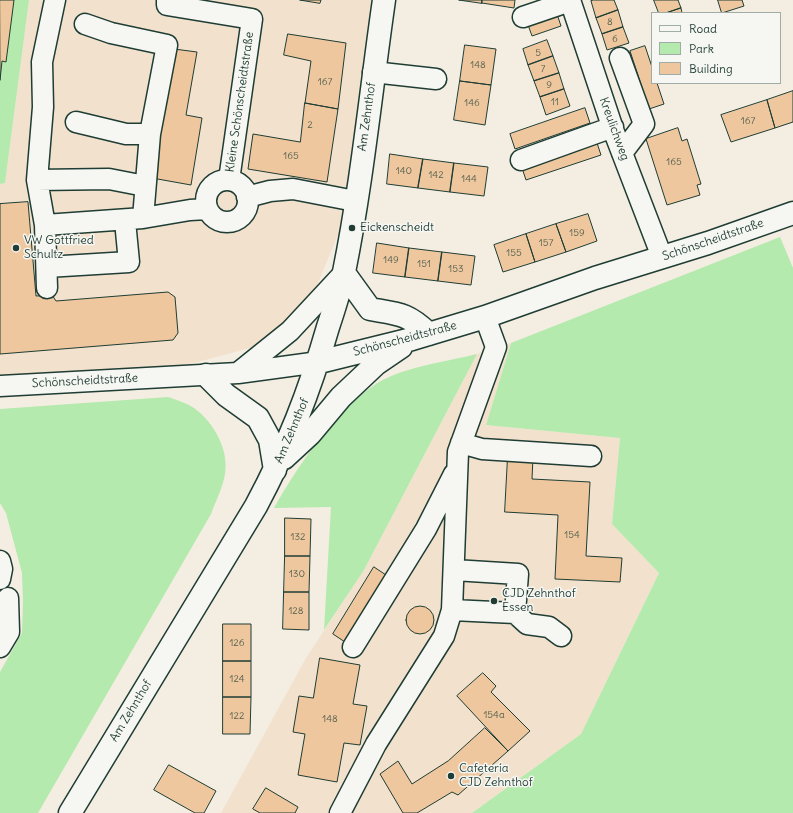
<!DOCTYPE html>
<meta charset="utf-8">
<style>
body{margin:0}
#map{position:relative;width:793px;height:813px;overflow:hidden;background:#f4ede1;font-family:Delius,sans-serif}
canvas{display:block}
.legend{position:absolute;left:651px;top:12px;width:130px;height:72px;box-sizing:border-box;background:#f6f6f2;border:1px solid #a0aca6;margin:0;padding:5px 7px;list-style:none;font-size:12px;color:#1f3d34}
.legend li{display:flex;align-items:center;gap:8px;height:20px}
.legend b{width:20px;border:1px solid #a0aca6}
</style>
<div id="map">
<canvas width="793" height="813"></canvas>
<ul class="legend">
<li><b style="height:5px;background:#f6f6f2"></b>Road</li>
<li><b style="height:11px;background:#b4eaad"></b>Park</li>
<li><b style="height:11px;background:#eec79e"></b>Building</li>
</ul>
</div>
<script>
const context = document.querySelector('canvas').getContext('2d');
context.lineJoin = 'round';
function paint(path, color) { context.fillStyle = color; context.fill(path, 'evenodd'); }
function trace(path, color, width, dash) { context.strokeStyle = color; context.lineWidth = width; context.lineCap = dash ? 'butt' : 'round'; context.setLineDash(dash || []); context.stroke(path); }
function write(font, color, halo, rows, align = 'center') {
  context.font = font + ' Delius,sans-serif'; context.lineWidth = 3; context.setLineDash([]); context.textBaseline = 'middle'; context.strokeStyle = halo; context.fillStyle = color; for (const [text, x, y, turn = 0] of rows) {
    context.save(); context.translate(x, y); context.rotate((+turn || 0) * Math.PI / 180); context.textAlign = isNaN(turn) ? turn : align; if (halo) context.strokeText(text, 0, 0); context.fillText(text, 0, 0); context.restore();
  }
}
paint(new Path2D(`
 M29 0H171L257 17 175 0H381L353 199 293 188 251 184 293 190 351 203 311 300 268 343 187 365 0 380V184L5 183Z
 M511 343 486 425 620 438 612 524 659 573 581 734 472 813H221L306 658 364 570 477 354Z`), '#f2e2cd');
paint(new Path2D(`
 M0 0H29L5 183 0 184Z
 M780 237 793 268V813H472L581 734 659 573 612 524 620 438 486 425 511 343Z
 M477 354 364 570 324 630 331 507 274 508C297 468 333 412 373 386 400 367 445 362 477 354Z
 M168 397C177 400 186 403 194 408 215 423 231 453 224 479 221 491 215 503 211 514L38 813H0V672L22 633 23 601 22 573 6 513 0 503V409Z`), '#b4eaad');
const building = new Path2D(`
 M0 0H14L6 62 2 61 0 80Z
 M300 0H321L320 3Z
 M459 0H482V3Z
 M482 0H515L514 8 482 3Z
 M594 0H614L618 10 596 18 591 1Z
 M654 0H678L681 8 666 13H659Z
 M718 0H742L744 6 722 13Z
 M681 8 682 13H666Z
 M618 10 623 27 602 34 596 18Z
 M556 11 561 26 532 36 527 22Z
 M623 27 629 43 607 50 602 34Z
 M288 34 346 43 338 109 305 103 311 61 284 55Z
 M547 40 553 56 528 65 523 49Z
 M465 45 496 49 491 85 460 81Z
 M645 46 652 67V83H657L664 104 649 109 630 51Z
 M174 49 197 52 186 115 202 118 191 185 152 178Z
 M553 56 559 73 534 81 528 65Z
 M559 73 564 89 540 97 534 81Z
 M460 81 491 85 485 125 454 120Z
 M564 89 570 106 546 115 540 97Z
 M793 91V122L775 128 767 100Z
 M767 100 775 128 731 142 721 115Z
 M305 103 338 109 327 182 248 169 253 134 300 142Z
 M585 108 590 123 515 149 510 134Z
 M678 128 682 141 687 139 701 184 697 185 700 195 667 205 646 139Z
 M596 140 601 155 526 180 521 165Z
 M390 154 423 159 418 188 387 184Z
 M423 159 454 163 450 192 418 188Z
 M454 163 488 167 484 196 450 192Z
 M28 202 36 296 52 295 56 301 168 292 175 297 178 333 173 340 0 354V204Z
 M588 214 597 241 566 252 556 224Z
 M556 224 566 252 535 262 526 234Z
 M526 234 535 262 503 272 494 245Z
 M377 243 409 248 405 277 373 273Z
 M409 248 442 252 438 281 405 277Z
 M442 252 475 256 471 285 438 281Z
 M508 456 533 457 532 479 590 482 586 556 622 558 620 582 555 579 558 515 505 512Z
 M285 518 311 519 310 556H285Z
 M285 556H310L309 592H284Z
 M374 567 386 575 345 642 333 634Z
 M284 592H309V630L283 629Z
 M406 620a14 14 0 1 1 28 0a14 14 0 1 1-28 0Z
 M223 624H251V661H223Z
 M320 658 360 665 353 704 367 706 360 745 344 743 337 782 298 775 305 734 293 732 299 696 313 698Z
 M223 661H251V697H223Z
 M483 673 496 686 491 692 530 731 508 751 457 696Z
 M223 697H251L250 734H223Z
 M485 728 508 751 458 795 452 792 417 813H403L380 774 398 761 412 784 448 761Z
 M169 765 216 791 204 813H195L154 790Z
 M266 788 298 807 295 813H260L253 809Z`);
paint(building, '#eec79e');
trace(building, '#1f3d34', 1);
const minor = new Path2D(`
 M167 0V5L252 19 229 180
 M570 0 614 132 662 257
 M523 17 570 1
 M85 24 111 33 167 45 150 134
 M620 58 644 124 622 153
 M373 72 436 79
 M521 160 613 127
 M37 180 109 179 145 186
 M206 201a21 21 0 1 1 42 0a21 21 0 1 1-42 0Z
 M247 197 270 191 293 189 355 201
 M143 218 190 210 207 209
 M45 225 143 218 150 134H126L76 122
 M47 267 129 262 125 221
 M47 288 45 225 37 180 43 107 42 62 55 0
 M239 372 290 331 344 273
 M0 386 238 373 319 362
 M461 443 482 449 591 456
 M0 561 2 569 0 579
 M452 610 515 613 518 574 454 570
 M515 613 527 624 549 627 561 636
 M0 647 9 632 8 598
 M353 647 426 529 454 474
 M340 813 376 744 444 636 452 610 458 452 496 347 485 317`);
const major = new Path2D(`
 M344 273 370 309C399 314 407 313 429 334
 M319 362 412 339 485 317 595 278 708 243 793 213
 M206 375 226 395 258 418 270 440 275 470
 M284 458 310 434 341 397 376 364 401 347
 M70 813 256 506C288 446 309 393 328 327 334 309 340 291 344 272 362 183 371 90 384 0`);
trace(minor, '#1f3d34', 23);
trace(major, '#1f3d34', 25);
trace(minor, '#f6f6f2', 20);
trace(major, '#f6f6f2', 22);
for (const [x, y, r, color] of [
 [352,228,4,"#1f3d34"],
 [16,248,4,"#1f3d34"],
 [494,601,4,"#1f3d34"],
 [451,776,4,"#1f3d34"]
]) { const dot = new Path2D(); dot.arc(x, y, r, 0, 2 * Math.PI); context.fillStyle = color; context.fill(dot); trace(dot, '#f6f6f2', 1.5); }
write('10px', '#53604e', null, [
 ["8",610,22],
 ["6",615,39],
 ["5",538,53],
 ["148",478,65],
 ["7",543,69],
 ["167",325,82],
 ["9",549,85],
 ["11",555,102],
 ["146",472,103],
 ["167",748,121],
 ["2",310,125],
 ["165",291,156],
 ["165",674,162],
 ["140",404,171],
 ["142",436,175],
 ["144",469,179],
 ["159",577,233],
 ["157",546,243],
 ["155",514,253],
 ["149",391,260],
 ["151",424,264],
 ["153",456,269],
 ["154",572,535],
 ["132",298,537],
 ["130",297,574],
 ["128",296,611],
 ["126",237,643],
 ["124",237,679],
 ["154a",494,715],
 ["122",237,716],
 ["148",330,719]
]);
write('12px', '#1f3d34', '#f6f6f2', [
 ["Kleine Schönscheidtstraße",240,102,-82],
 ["Am Zehnthof",367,117,-82],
 ["Kreulichweg",614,129,70],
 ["Schönscheidtstraße",713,240,-19],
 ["Schönscheidtstraße",405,339,-15],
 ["Schönscheidtstraße",85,381,-3],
 ["Am Zehnthof",292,431,-67],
 ["Am Zehnthof",131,711,-59]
]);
write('12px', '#1f3d34', '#f6f6f2', [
 ["Eickenscheidt",360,228],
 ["VW Gottfried",24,241],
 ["Schultz",24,255],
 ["CJD Zehnthof",502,594],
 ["Essen",502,608],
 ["Cafetería",459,769],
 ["CJD Zehnthof",459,783]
], 'left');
</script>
